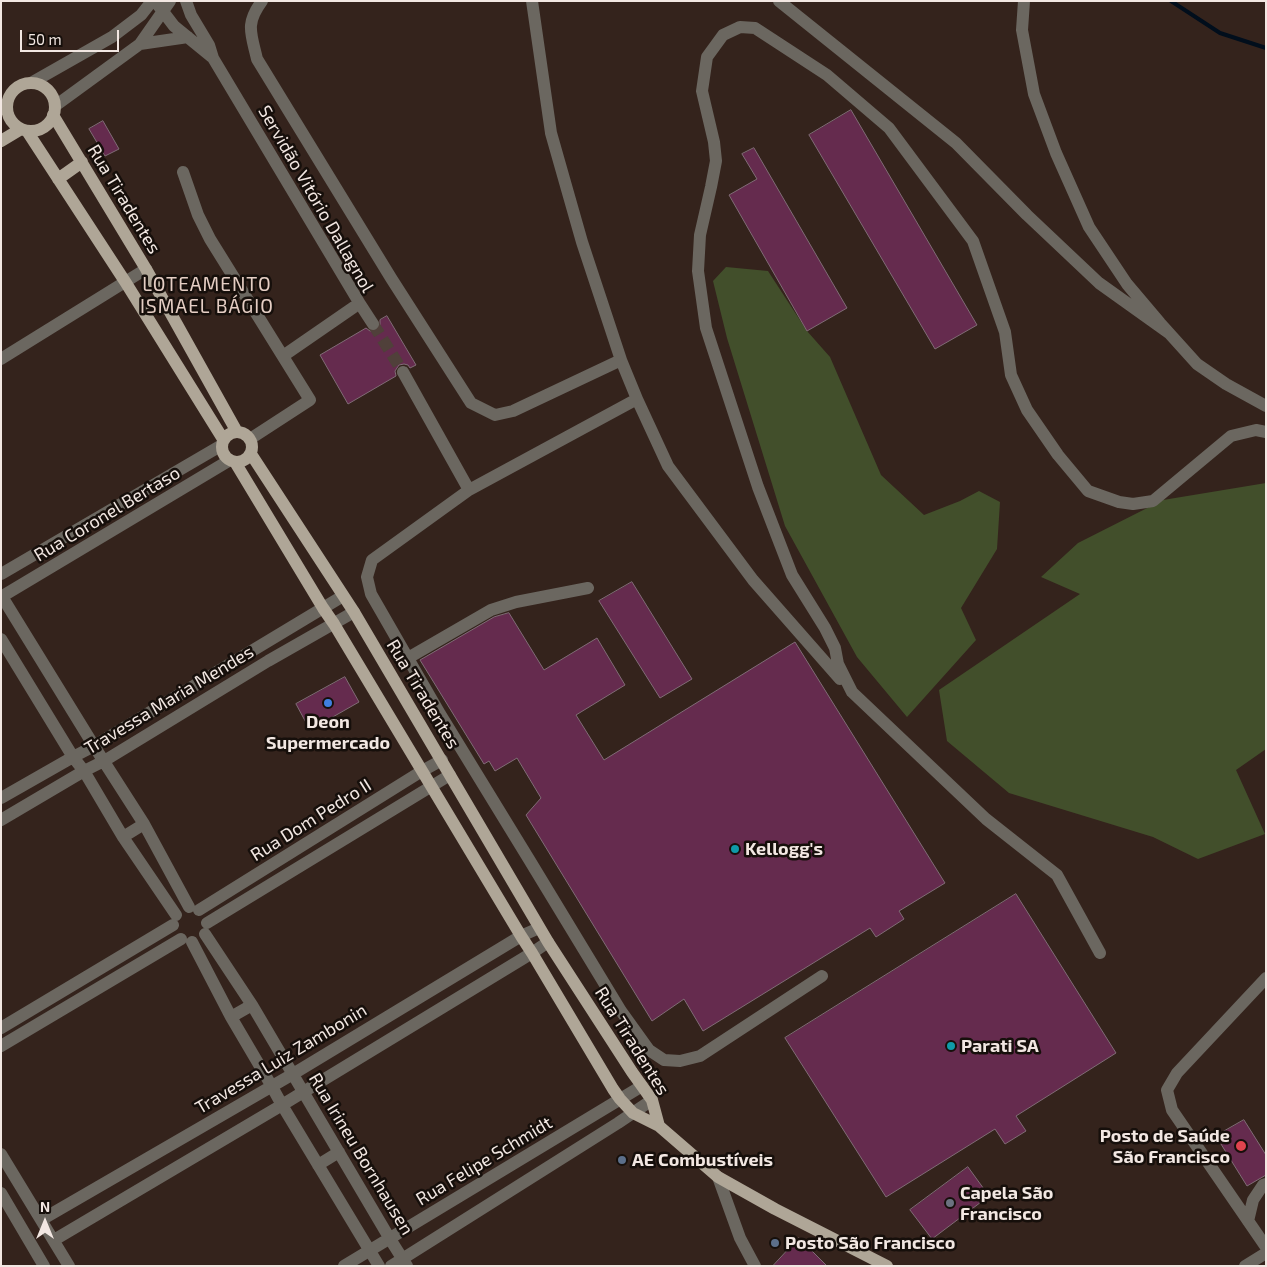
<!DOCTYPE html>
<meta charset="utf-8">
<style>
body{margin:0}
#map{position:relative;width:1267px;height:1267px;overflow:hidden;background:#34231c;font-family:"Exo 2",sans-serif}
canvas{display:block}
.frame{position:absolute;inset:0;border:2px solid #f2e7e2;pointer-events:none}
.north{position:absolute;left:20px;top:1197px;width:50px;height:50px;-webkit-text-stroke:4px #160f0b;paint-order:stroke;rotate:0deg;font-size:14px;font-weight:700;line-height:20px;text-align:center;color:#f2e7e2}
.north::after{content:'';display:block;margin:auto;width:18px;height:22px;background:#f2e7e2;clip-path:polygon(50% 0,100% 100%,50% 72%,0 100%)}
.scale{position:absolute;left:20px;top:30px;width:99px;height:22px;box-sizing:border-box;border:2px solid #f2e7e2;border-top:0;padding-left:6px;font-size:15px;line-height:18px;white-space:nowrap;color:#f2e7e2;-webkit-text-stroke:4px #160f0b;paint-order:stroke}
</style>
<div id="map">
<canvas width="1267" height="1267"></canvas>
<div class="frame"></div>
<div class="north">N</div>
<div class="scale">50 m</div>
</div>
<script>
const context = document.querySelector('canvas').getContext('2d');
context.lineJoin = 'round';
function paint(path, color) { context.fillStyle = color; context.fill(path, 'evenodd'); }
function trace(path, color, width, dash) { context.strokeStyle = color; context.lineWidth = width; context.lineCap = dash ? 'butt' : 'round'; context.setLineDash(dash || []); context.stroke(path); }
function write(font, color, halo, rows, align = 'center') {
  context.font = font + ' "Exo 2",sans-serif'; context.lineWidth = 5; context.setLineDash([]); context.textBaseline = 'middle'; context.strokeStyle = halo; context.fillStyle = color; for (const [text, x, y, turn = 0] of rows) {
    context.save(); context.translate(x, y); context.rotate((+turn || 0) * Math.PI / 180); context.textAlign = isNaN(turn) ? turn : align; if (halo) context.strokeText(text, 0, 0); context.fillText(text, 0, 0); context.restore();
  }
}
paint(new Path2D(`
 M726 267 768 271 807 331 830 357 881 475 924 515 960 501 979 491 1000 502 997 549 961 608 976 640 907 717 857 657 785 526 727 338 713 281Z
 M1266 483V749L1236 770 1265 834 1198 859 1153 837 1009 793 947 741 939 690 1080 594 1041 577 1078 543 1163 500Z`), '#424f2b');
trace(new Path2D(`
 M1171 1 1220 33 1266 48`), '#010e1c', 4);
const building = new Path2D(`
 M851 110 977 325 935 349 809 135Z
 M103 121 119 149 105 156 89 129Z
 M754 148 847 308 807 331 729 195 757 179 742 154Z
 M387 316 416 365 410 368 408 365 404 364 399 365 395 371 396 376 348 404 320 355 366 328 370 331H377L380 327V320Z
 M632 582 692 679 660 698 599 601Z
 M509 613 544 670 597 638 625 685 576 715 604 760 795 642 945 883 899 911 904 919 876 937 870 928 703 1031 684 999 652 1021 526 815 541 798 517 758 495 771 489 761 484 764 420 660 494 617Z
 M345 677 359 702 310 730 296 704Z
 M1016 894 1116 1053 1016 1116 1026 1131 1005 1144 995 1129 886 1197 785 1038Z
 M1244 1120 1266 1155V1175L1247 1186 1216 1136Z
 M968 1167 989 1196 932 1239 910 1210Z
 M799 1238 827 1266H773Z`);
paint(building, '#652b4e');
trace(building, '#806c76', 1);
trace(new Path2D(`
 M373 324 403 372`), '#50403a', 12, [12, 6]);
trace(new Path2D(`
 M186 1 191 15 209 45 213 58 360 304 354 307 283 356
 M262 1C245 24 251 33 257 59L391 278 471 403 495 415 513 411 621 360 582 242 551 133 532 1
 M779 1 956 143 1027 215 1099 283 1169 333
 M1024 1 1022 30 1034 94 1056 153 1089 227 1127 284 1160 323 1197 364 1226 384 1266 406
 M158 5 174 26 212 57
 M140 44 188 37
 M31 83 112 37 141 15 152 1
 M55 106 140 44 170 1
 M183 172 198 215 210 239 310 400 250 439
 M360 304 373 324
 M1 359 146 269
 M621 360 637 399 668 466 753 580 840 679
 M403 372 469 490
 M637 399 469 490 372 560 367 577 371 594 440 714 530 861 621 1011 649 1050 664 1060 680 1061 700 1056 822 976
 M1 574 222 445
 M1 595 94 746 144 824 189 907
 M1 597 230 460
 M1 639 73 757 84 771 123 837 176 915
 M408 658 491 610 516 602 588 588
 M1 798 73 757 94 746 343 596
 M1 820 84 771 104 761 268 661 354 612
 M123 837 144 824
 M199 910 422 771 442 760
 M207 923 450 775
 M205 934 252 1005 390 1239 407 1266
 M192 942 231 1017 271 1085 282 1105 379 1266
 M1100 953 1057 875 986 819 852 692 838 664 835 648 825 628 792 575 758 487 706 328 698 271 700 235 711 187 716 161 714 142 702 91 707 57 723 35 740 27 755 28 827 75 889 128 973 241 1005 332 1011 375 1027 410 1058 455 1088 491 1119 502 1133 504 1153 501 1231 436 1256 430 1266 432
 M1266 978 1177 1073 1167 1090 1172 1110 1266 1247
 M231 1017 252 1005
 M1 1028 173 925
 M1 1046 181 939
 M1 1154 69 1266
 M318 1165 339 1152
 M718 1177 740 1238 755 1266
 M1 1193 44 1266
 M41 1220 293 1074 521 936 539 928
 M1248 1221 1253 1200 1263 1185 1266 1184
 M54 1240 282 1105 532 953 548 942
 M344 1266 642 1086
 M391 1266 618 1123 652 1100
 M1245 1266 1266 1253`), '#6b6760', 12);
trace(new Path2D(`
 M7 107a24 24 0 1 1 48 0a24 24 0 1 1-48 0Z
 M53 115 146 269 237 432
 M27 131 126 283 223 439
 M1 141 21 129
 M58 179 82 162
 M222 447a15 15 0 1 1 30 0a15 15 0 1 1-30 0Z
 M251 454 354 612 548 942 632 1072 652 1100 659 1126
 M235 462 323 608 334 624 521 936 532 953 613 1089 620 1099 633 1113 659 1126 718 1177 775 1209 887 1266`), '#afa697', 12);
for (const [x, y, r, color] of [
 [328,703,5,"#3f7fe0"],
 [735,849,5,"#0f9aa8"],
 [951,1046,5,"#0f9aa8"],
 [1241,1146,6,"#e0444e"],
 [622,1160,5,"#5c6f8a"],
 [950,1203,5,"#6b7280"],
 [775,1243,5,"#5c6f8a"]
]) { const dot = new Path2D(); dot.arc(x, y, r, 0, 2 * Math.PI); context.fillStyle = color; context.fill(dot); trace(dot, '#160f0b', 2); }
write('18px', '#f2e7e2', '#160f0b', [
 ["Rua Tiradentes",124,199,59],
 ["Servidão Vitório Dallagnol",316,199,60],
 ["Rua Coronel Bertaso",107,514,-31],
 ["Rua Tiradentes",423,694,59],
 ["Travessa Maria Mendes",169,700,-31],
 ["Rua Dom Pedro II",311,820,-32],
 ["Rua Tiradentes",632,1041,58],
 ["Travessa Luiz Zambonin",281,1059,-31],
 ["Rua Irineu Bornhausen",361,1154,59],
 ["Rua Felipe Schmidt",484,1161,-31]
]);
write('bold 18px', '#f2e7e2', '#160f0b', [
 ["Deon",328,722,"center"],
 ["Supermercado",328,743,"center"],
 ["Kellogg's",745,849],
 ["Parati SA",961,1046],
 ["Posto de Saúde",1230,1136,"right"],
 ["São Francisco",1230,1157,"right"],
 ["AE Combustíveis",632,1160],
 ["Capela São",960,1193],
 ["Francisco",960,1214],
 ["Posto São Francisco",785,1243]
], 'left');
context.letterSpacing = '1px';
write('19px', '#e5cec4', '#160f0b', [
 ["LOTEAMENTO",207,285],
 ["ISMAEL BÁGIO",207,307]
]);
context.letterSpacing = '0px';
</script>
